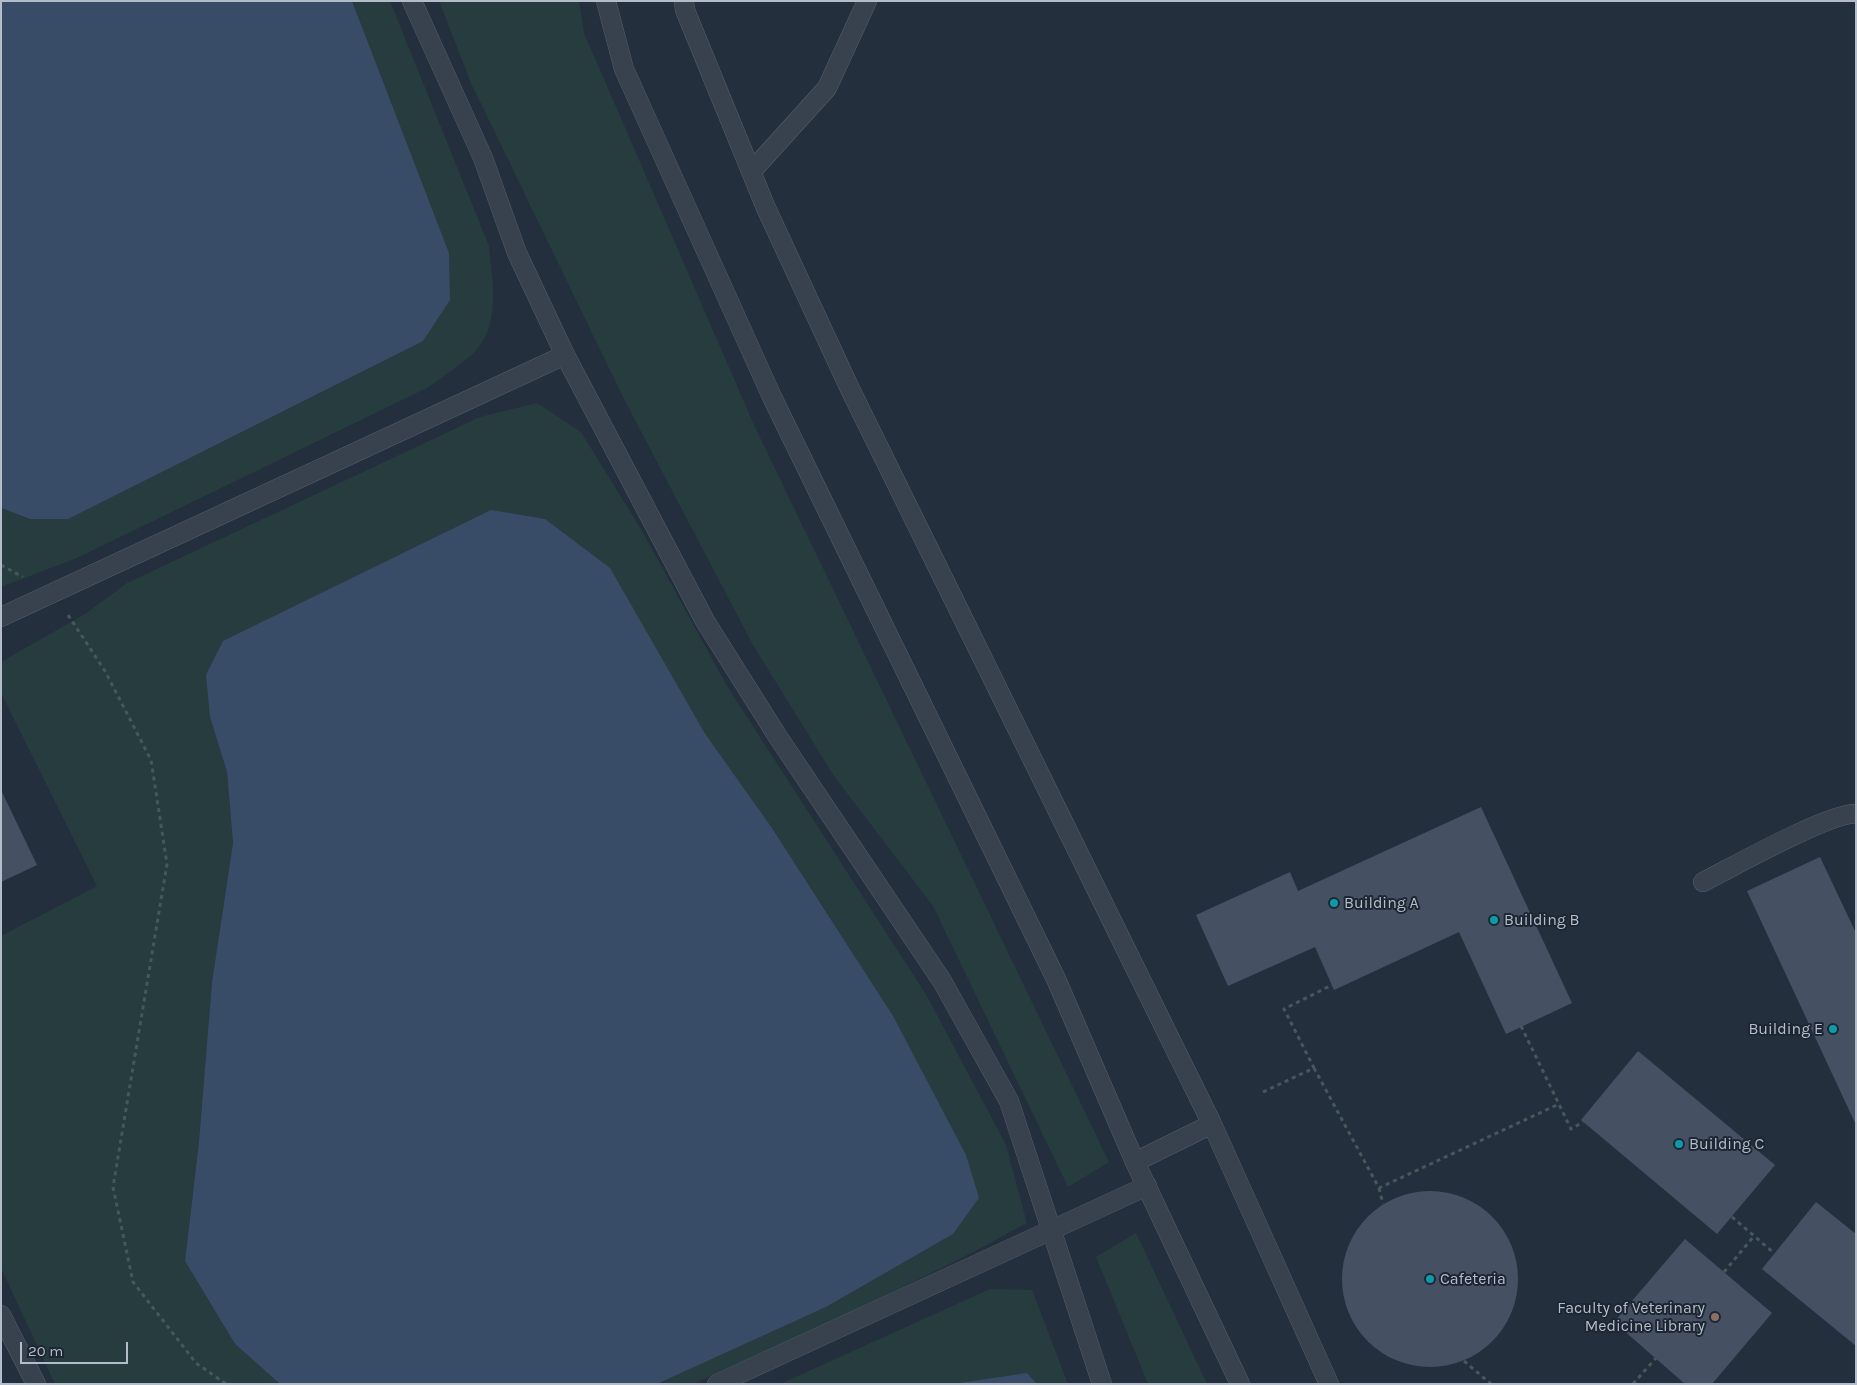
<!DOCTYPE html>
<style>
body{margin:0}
#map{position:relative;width:1857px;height:1385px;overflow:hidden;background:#242f3e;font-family:Karla,sans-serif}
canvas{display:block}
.frame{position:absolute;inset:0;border:2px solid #b4bcc9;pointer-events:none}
.scale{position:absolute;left:20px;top:1342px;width:108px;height:22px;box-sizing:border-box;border:2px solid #b4bcc9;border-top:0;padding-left:6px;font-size:15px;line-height:18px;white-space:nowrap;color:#b4bcc9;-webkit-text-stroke:4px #1d2633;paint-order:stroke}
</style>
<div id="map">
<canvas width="1857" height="1385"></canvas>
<div class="frame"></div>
<div class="scale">20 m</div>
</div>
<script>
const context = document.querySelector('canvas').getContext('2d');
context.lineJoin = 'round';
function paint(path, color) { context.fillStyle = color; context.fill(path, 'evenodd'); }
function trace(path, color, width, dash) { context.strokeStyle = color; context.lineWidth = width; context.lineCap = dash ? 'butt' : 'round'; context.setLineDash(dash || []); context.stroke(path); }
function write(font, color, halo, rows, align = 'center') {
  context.font = font + ' Karla,sans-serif'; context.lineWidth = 4; context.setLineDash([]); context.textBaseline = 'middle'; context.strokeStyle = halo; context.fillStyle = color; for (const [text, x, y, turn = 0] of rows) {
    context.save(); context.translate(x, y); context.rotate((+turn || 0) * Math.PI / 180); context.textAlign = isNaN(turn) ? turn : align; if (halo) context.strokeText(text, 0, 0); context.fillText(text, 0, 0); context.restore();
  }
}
paint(new Path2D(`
 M352 1H390L489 246C492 280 501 321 477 349 466 362 443 376 429 387L77 558 1 587V508L30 519 449 253Z
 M439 1H579L584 33 754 425 1109 1162 1068 1187 933 906 834 776 753 645 623 397 471 83Z
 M537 403 581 432 642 531 727 686 927 996 1006 1145 1027 1223 960 1259 819 1328 693 1384H657L826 1307 953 1234 979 1198 854 955 772 828 704 732 210 717 227 772 233 843 212 982 199 1141 185 1261 235 1344 280 1384H55L1 1268V936L97 886 1 693V662L85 614 127 583 480 417Z
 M1136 1233 1207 1384H1148L1096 1257Z
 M990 1289 1032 1290 1068 1384H1037L1027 1373 958 1384H780Z`), '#263c3f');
paint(new Path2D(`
 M1 1H352L449 253 450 300 423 341 68 519H30L1 508Z
 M491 510 545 519 610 568 704 732 772 828 893 1016 966 1155 979 1198 953 1234 826 1307 657 1384H280L235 1344 185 1261 199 1141 212 982 233 843 227 772 210 717 206 675 223 641Z
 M1027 1373 1037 1384H958L959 1383Z`), '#394c67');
paint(new Path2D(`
 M1 790 37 865 1 882Z
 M1481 807 1572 1003 1506 1034 1459 932 1334 990 1315 947 1228 986 1196 915 1290 872 1298 891Z
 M1820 857 1856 933V1125L1747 891Z
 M1638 1051 1775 1165 1717 1234 1581 1120Z
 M1342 1279a88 88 0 1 1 176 0a88 88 0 1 1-176 0Z
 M1816 1202 1856 1234V1346L1762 1269Z
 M1685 1239 1772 1313 1712 1384H1685L1614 1322Z`), '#455162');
const service = new Path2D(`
 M412 1 483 158 517 253 565 355 705 621 778 737 942 981 1009 1101 1102 1384
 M606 1 624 69 772 397 1056 979 1135 1162 1240 1384
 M684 1 685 10 766 208 850 389 1212 1124 1329 1384
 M751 172 827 88 867 1
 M1 617 565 355
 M1703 882C1729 869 1832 811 1856 814
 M1135 1162 1212 1124
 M1 1315 36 1384
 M717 1384 1147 1186`);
trace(service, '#565f6c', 20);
trace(new Path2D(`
 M1 565 23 577
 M68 615 105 671 151 760 167 864 113 1187 133 1282 196 1363 226 1384
 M1521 1026 1571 1129 1583 1122
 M1314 1068 1379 1188 1559 1104
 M1263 1092 1314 1068 1284 1009 1332 985
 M1379 1188 1383 1204
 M1732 1217 1774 1253
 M1724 1272 1754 1236
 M1464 1361 1491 1384
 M1633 1384 1656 1358`), '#44595c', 3, [4, 4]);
trace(service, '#38414e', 19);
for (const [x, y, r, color] of [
 [1334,903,5,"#0f9aa8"],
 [1494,920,5,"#0f9aa8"],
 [1833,1029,5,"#0f9aa8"],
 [1679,1144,5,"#0f9aa8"],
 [1430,1279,5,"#0f9aa8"],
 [1715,1317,5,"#8d6e63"]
]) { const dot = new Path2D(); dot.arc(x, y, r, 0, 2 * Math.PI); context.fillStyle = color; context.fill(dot); trace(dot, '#1d2633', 2); }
write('16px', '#b4bcc9', '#1d2633', [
 ["Building A",1344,903],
 ["Building B",1504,920],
 ["Building E",1823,1029,"right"],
 ["Building C",1689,1144],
 ["Cafeteria",1440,1279],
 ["Faculty of Veterinary",1705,1308,"right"],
 ["Medicine Library",1705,1326,"right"]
], 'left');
</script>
